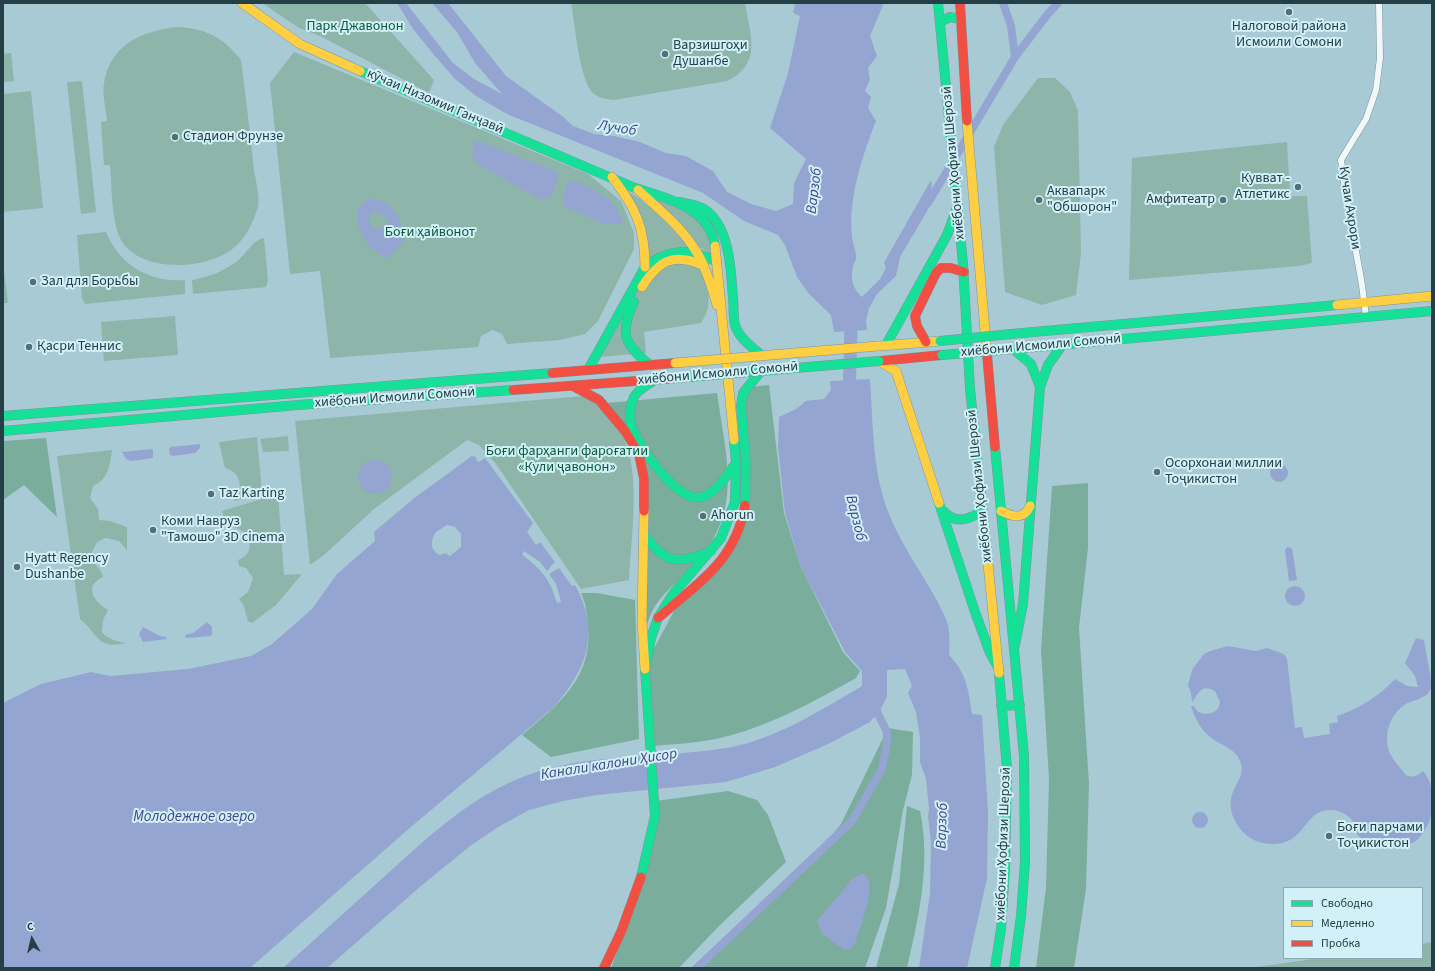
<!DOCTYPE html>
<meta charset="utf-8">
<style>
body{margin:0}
#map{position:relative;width:1435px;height:971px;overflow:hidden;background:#a8cad4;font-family:"Source Sans 3",sans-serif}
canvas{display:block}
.frame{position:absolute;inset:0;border:4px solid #253f46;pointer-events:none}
.legend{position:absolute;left:1283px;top:887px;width:140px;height:72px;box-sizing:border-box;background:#d1f0f8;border:1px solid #8ca9b1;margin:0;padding:5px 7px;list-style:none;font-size:12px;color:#253f46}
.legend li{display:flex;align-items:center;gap:8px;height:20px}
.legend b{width:20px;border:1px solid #8ca9b1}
.north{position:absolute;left:12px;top:919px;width:40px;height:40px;-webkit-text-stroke:3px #d1f0f8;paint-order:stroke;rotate:352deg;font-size:11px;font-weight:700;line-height:16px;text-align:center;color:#253f46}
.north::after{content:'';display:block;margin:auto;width:14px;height:18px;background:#253f46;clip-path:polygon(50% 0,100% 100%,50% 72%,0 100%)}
</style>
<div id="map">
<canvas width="1435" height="971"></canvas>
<div class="frame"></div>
<ul class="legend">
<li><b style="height:5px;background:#16e098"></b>Свободно</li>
<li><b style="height:5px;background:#ffcf43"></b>Медленно</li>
<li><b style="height:5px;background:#f24e42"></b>Пробка</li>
</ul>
<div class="north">С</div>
</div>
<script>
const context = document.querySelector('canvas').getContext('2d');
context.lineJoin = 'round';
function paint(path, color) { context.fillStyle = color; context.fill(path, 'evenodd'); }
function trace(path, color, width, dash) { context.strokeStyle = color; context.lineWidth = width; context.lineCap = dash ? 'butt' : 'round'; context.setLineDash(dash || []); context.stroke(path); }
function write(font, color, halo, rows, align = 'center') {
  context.font = font + ' "Source Sans 3",sans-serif'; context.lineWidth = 4; context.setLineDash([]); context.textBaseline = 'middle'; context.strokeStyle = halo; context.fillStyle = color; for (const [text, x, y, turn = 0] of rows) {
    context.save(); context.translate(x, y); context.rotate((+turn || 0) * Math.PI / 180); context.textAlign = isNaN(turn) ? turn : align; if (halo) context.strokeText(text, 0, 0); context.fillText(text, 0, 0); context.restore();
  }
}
paint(new Path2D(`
 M262 3H365L434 80 429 93 320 36 299 28Z
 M571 3H745C750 34 763 64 727 81L613 100C607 99 598 98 593 93 579 79 575 24 571 3Z
 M176 27C205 28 223 37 241 60 246 97 250 134 254 171 256 182 260 197 258 207 253 223 245 240 231 250 204 270 140 273 121 240 111 221 112 186 110 165H104L101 122 107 121C106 109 102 95 104 83 111 44 140 32 176 27Z
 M294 52 588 174 621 201 634 233V249L598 321 585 334 560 340 507 344 502 334 493 330 481 336 478 347 330 358 320 271 290 274 270 83Z
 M11 53 14 81 3 82V54Z
 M1038 78H1055L1070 92 1078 111 1081 254 1076 295 1042 305 1005 292 994 147 1003 125Z
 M82 81 96 212 81 214 67 82Z
 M31 91 43 208 3 212V94Z
 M1287 142 1290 196H1307L1312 263 1299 266 1129 280 1132 158Z
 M624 189C651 204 670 225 690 248L650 258Z
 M649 196C671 203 697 211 708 233 711 239 711 248 712 255L696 245Z
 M106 232C119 265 150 283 185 280V294L85 304 82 298 77 235Z
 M264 238 268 280 266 287 193 294 192 280C209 277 222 272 236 262 246 255 252 240 264 238Z
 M692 256C705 277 717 301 701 323L644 332 646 353 599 357 650 269Z
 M3 263 8 303H3Z
 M175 316 178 355 104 361 101 322Z
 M595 395C605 410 619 426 626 444 640 479 631 541 629 580L581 589 496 464 479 445 467 440 374 509 324 555 310 565 295 421Z
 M288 436 289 451 263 452 260 439Z
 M257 437 262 492 235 501 233 496 239 493C242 481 237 471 225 468L219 442Z
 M112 450C110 465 108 480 93 486L90 498 98 509 99 520 110 521 127 527V550L119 541 106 538 97 542 90 556C93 564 102 569 103 577 83 586 94 602 108 610L103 620 102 632C107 639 118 642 126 643 96 650 98 633 80 619L57 456Z
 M278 494 284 575 302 574 276 605 252 623 248 621 243 604 239 599 248 592 253 578 246 568 239 566 238 560C260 552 248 525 227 527L222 511Z
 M1432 942V968H1250L1320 958H1422V944Z`), '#8eb5aa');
paint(new Path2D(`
 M769 385 784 513 801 567 843 652 860 671 856 678C813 702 768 727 720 738 698 743 675 744 653 746L649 658 674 611 708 575 745 513 742 406 749 387Z
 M717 393C727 464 745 514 689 570 668 592 655 597 646 628V478L607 403Z
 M46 438 57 517 24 485 3 500V441Z
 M1088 483V548L1079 628 1089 784 1086 889 1074 968H1036L1046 888 1049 779 1041 650 1052 486Z
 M581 593H597L635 600 639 739 551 757 522 735C558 705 593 678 588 626 587 614 586 604 581 593Z
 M888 728 913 732 912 775 903 810 886 908 865 968H691L825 843 841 824Z
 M728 791 757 800 768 815 786 862 718 927 679 968H611L638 894 656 801Z
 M907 806 920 811C931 864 919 916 907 968H876L899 884Z`), '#7aad9c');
paint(new Path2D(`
 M397 3H406L453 63 474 79 502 94 475 63 457 32 432 3H448L506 76 562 116 573 126 594 134 614 136 640 142 666 153 686 156 713 171 727 192 751 204 776 211 793 204 794 183 806 159 770 128 788 73 800 16 793 13 795 3H884L870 36 877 56 868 68 870 79 865 91 871 97 868 108 876 121C862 157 848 198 852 237 853 243 855 249 856 255 857 259 854 263 853 267 850 279 853 289 862 297L880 279 886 268 884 263 886 259 931 180 933 201 900 257 896 276 877 294 869 308 866 321 867 330 834 332 831 315 809 294 797 277 785 245 778 235 744 221 703 193 507 114 476 96 455 79 435 56 413 29Z
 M476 140 557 172 558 178 550 198 539 199 475 162 472 154Z
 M576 181 603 195 616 207 624 224H605L565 207 562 200 567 182Z
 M368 199C395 199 403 220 403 243L387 258C371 254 350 224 359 208 361 204 365 202 368 199ZM375 212 387 218 388 223 383 228 374 229 370 223V214Z
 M870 379C873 421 872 465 886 506 900 547 929 580 946 619 950 629 950 644 949 655 967 674 968 689 972 714L982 715 988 813 987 878 967 968H919L930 893 931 843 928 816 929 809 926 779 920 762V738L916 712 908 693 912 686 905 669 887 670V696L880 711 870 722 828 744 775 767 726 782 597 795 563 801 529 810 498 827 470 846 421 886 327 968H283C317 937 351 907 385 876 428 837 472 795 528 775 591 752 666 759 732 747 777 738 823 709 862 686V671L845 652 801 567 785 513 778 447 779 417 796 409 806 401 824 399 831 390 830 381Z
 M200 444V448L195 453 173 456 170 455 169 449 171 447Z
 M151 449 153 450V458L131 461 126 459 122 452Z
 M472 456 476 457 477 461 479 462 485 458 533 523 527 532 536 545 540 542 555 562 547 571 540 562 524 551 522 555C541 569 550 579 557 603L561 602 556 584 549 574 559 568 572 586 575 585C601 632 587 669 554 707L412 826 250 968H3V703L41 684 91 672 111 676 188 669 251 656 272 644 312 609 337 574 375 541 374 532 413 499ZM447 525 455 527 461 534V547L450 556 445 553 440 555C430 551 430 540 436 532Z
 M358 477a17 17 0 1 1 34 0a17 17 0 1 1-34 0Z
 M1270 473a9 9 0 1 1 18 0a9 9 0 1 1-18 0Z
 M1287 547 1292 548 1297 580 1289 581 1285 550Z
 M1285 596a10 10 0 1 1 20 0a10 10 0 1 1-20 0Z
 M207 622 212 627V635L210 636 186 638 185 635 193 633Z
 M143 627 160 636 166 637 167 639 143 642 139 634Z
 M1416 638 1424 640C1425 649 1433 683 1431 688 1427 699 1415 699 1406 704 1389 714 1381 739 1392 757 1395 763 1401 768 1405 774 1412 779 1418 776 1423 771 1432 781 1432 792 1432 805 1432 819 1427 830 1417 840 1404 850 1367 851 1358 835 1356 833 1357 829 1356 827 1352 816 1340 809 1329 810 1304 811 1305 843 1275 844 1267 844 1258 843 1252 839 1237 830 1227 812 1232 795 1235 784 1244 777 1241 764 1237 748 1221 746 1210 737 1200 729 1195 718 1191 706H1194C1198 716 1210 716 1218 709L1220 702 1215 691C1199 683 1199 695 1192 702L1191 693 1188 685 1192 670 1203 655 1210 651 1228 646 1256 651 1267 648 1284 654 1287 659 1295 728 1302 727 1304 738 1330 734 1329 724 1338 722 1337 716C1359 709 1379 696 1395 679L1407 686 1418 687 1415 676 1405 663Z
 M1192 820a8 8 0 1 1 16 0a8 8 0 1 1-16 0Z
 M860 874H864C879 884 859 929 855 944L851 949 844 950 822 934 817 921 853 878Z`), '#94a5d1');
trace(new Path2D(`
 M1003 3 1011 26 1015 57
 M928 203 1015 57 1047 15 1058 3
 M697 968 852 821 882 769 887 743V732L873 704`), '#94a5d1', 8);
trace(new Path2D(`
 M845 314 851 327 849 397`), '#94a5d1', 13);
const street = new Path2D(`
 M1366 317 1362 285 1345 190 1341 160 1366 119 1376 90 1380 58 1379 3`);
const fast = new Path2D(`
 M938 3 963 264 970 389 985 534
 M940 22 950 17 961 19
 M360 71 635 188C667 198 709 207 715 246
 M679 202C688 204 700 205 708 212 730 231 731 271 733 298 734 307 733 317 735 325 739 338 752 347 761 355
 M634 302C619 333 624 344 650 365
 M1011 334 1337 305
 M886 345 947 235 958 205
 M1013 349 1432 311
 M1013 349 1031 364 1040 387
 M588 370 645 267C667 248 692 248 717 262
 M655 380C648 385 638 389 634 397 630 405 629 416 631 424 637 444 677 504 702 497 717 492 727 475 736 463
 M3 416 552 373
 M3 431 298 405 513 390
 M995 447 1024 756 1025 862 1021 916 1014 968
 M939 503 975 612 990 653 998 667
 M745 505 746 462 741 406 743 393 761 371
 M943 511C955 524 969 521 982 510
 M644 534C664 564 679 565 711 551
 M1015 645 1023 604 1040 387 1048 365 1063 344
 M1001 706 1020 705
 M641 877 655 816 645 669 651 638 658 618 673 594 721 538 735 502 736 463 734 440
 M995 968 1001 929 1005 868 1007 769 999 673`);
const slow = new Path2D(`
 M242 3 300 44 360 71
 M967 121 987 354
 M612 177C636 208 645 228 645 267
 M638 190C660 210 684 229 699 256 707 271 712 288 717 305
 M715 246 734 440
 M642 287C659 260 674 252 704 266
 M1337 305 1432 296
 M881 346 940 341
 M879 361 896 371 939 503
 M644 511 642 622 645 669
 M1001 511C1013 517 1024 520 1030 506
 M985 534 999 673`);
const jam = new Path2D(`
 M960 3 967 121
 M926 342 917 326 915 316 936 273 941 268H951L964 272
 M987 354 995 447
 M880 361 942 355
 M552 373 675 363
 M573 386 599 400 625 431 639 454 644 479V511
 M513 390 677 378
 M658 618C698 583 736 561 745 505
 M604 968 621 932 641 877`);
trace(street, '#7a969e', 7);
trace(fast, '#7a969e', 10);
trace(slow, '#7a969e', 10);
trace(jam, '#7a969e', 10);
trace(street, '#f2f7f9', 6);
trace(fast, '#16e098', 9);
trace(slow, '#ffcf43', 9);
trace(jam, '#f24e42', 9);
const fastBridge = new Path2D(`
 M940 341 1011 334
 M942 355 1013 349
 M677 378 879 361`);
const slowBridge = new Path2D(`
 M675 363 878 346`);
trace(fastBridge, '#7a969e', 10, []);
trace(slowBridge, '#7a969e', 10, []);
trace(fastBridge, '#16e098', 9);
trace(slowBridge, '#ffcf43', 9);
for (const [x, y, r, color] of [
 [1289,12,4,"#537078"],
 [665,54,4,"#537078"],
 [175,137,4,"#537078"],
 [1298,187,4,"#537078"],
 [1039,200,4,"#537078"],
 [1223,200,4,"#537078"],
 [33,282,4,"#537078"],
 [29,347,4,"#537078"],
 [1157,472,4,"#537078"],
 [211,494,4,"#537078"],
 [703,516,4,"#537078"],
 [153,530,4,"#537078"],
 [17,567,4,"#537078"],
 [1329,836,4,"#537078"]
]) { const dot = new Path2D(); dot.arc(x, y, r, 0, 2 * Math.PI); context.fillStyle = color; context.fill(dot); trace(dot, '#d1f0f8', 1.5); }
write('14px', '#0b5b36', '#d1f0f8', [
 ["Парк Джавонон",355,27],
 ["Боғи ҳайвонот",430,233],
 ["Боғи фарҳанги фароғатии",567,452],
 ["«Кули ҷавонон»",567,468]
]);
write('14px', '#253f46', '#d1f0f8', [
 ["Налоговой района",1289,27,"center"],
 ["Исмоили Сомони",1289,43,"center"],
 ["Варзишгоҳи",673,46],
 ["Душанбе",673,62],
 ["Стадион Фрунзе",183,137],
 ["Кувват -",1290,179,"right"],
 ["Атлетикс",1290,195,"right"],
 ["Аквапарк",1047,192],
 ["\"Обшорон\"",1047,208],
 ["Aмфитеатр",1215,200,"right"],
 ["Зал для Борьбы",41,282],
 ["Қасри Теннис",37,347],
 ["Осорхонаи миллии",1165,464],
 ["Тоҷикистон",1165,480],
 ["Taz Karting",219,494],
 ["Ahorun",711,516],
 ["Коми Навруз",161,522],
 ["\"Тамошо\" 3D cinema",161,538],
 ["Hyatt Regency",25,559],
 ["Dushanbe",25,575],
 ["Боғи парчами",1337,828],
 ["Тоҷикистон",1337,844]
], 'left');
write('14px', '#253f46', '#d1f0f8', [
 ["кӯчаи Низомии Ганҷавӣ",435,102,23],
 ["хиёбони Ҳофизи Шерозӣ",954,163,-95],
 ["Кучаи Ахрори",1349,208,81],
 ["хиёбони Исмоили Сомонӣ",1041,346,-5],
 ["хиёбони Исмоили Сомонӣ",718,374,-5],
 ["хиёбони Исмоили Сомонӣ",395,398,-4],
 ["хиёбони Ҳофизи Шерозӣ",980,486,-96],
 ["хиёбони Ҳофизи Шерозӣ",1004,844,-88]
]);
write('italic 15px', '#3f458d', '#d1f0f8', [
 ["Лучоб",617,129,9],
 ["Варзоб",815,191,-83],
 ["Варзоб",855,518,76],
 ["Канали калони Ҳисор",609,765,-9],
 ["Молодежное озеро",194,818],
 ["Варзоб",943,826,-88]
]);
</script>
